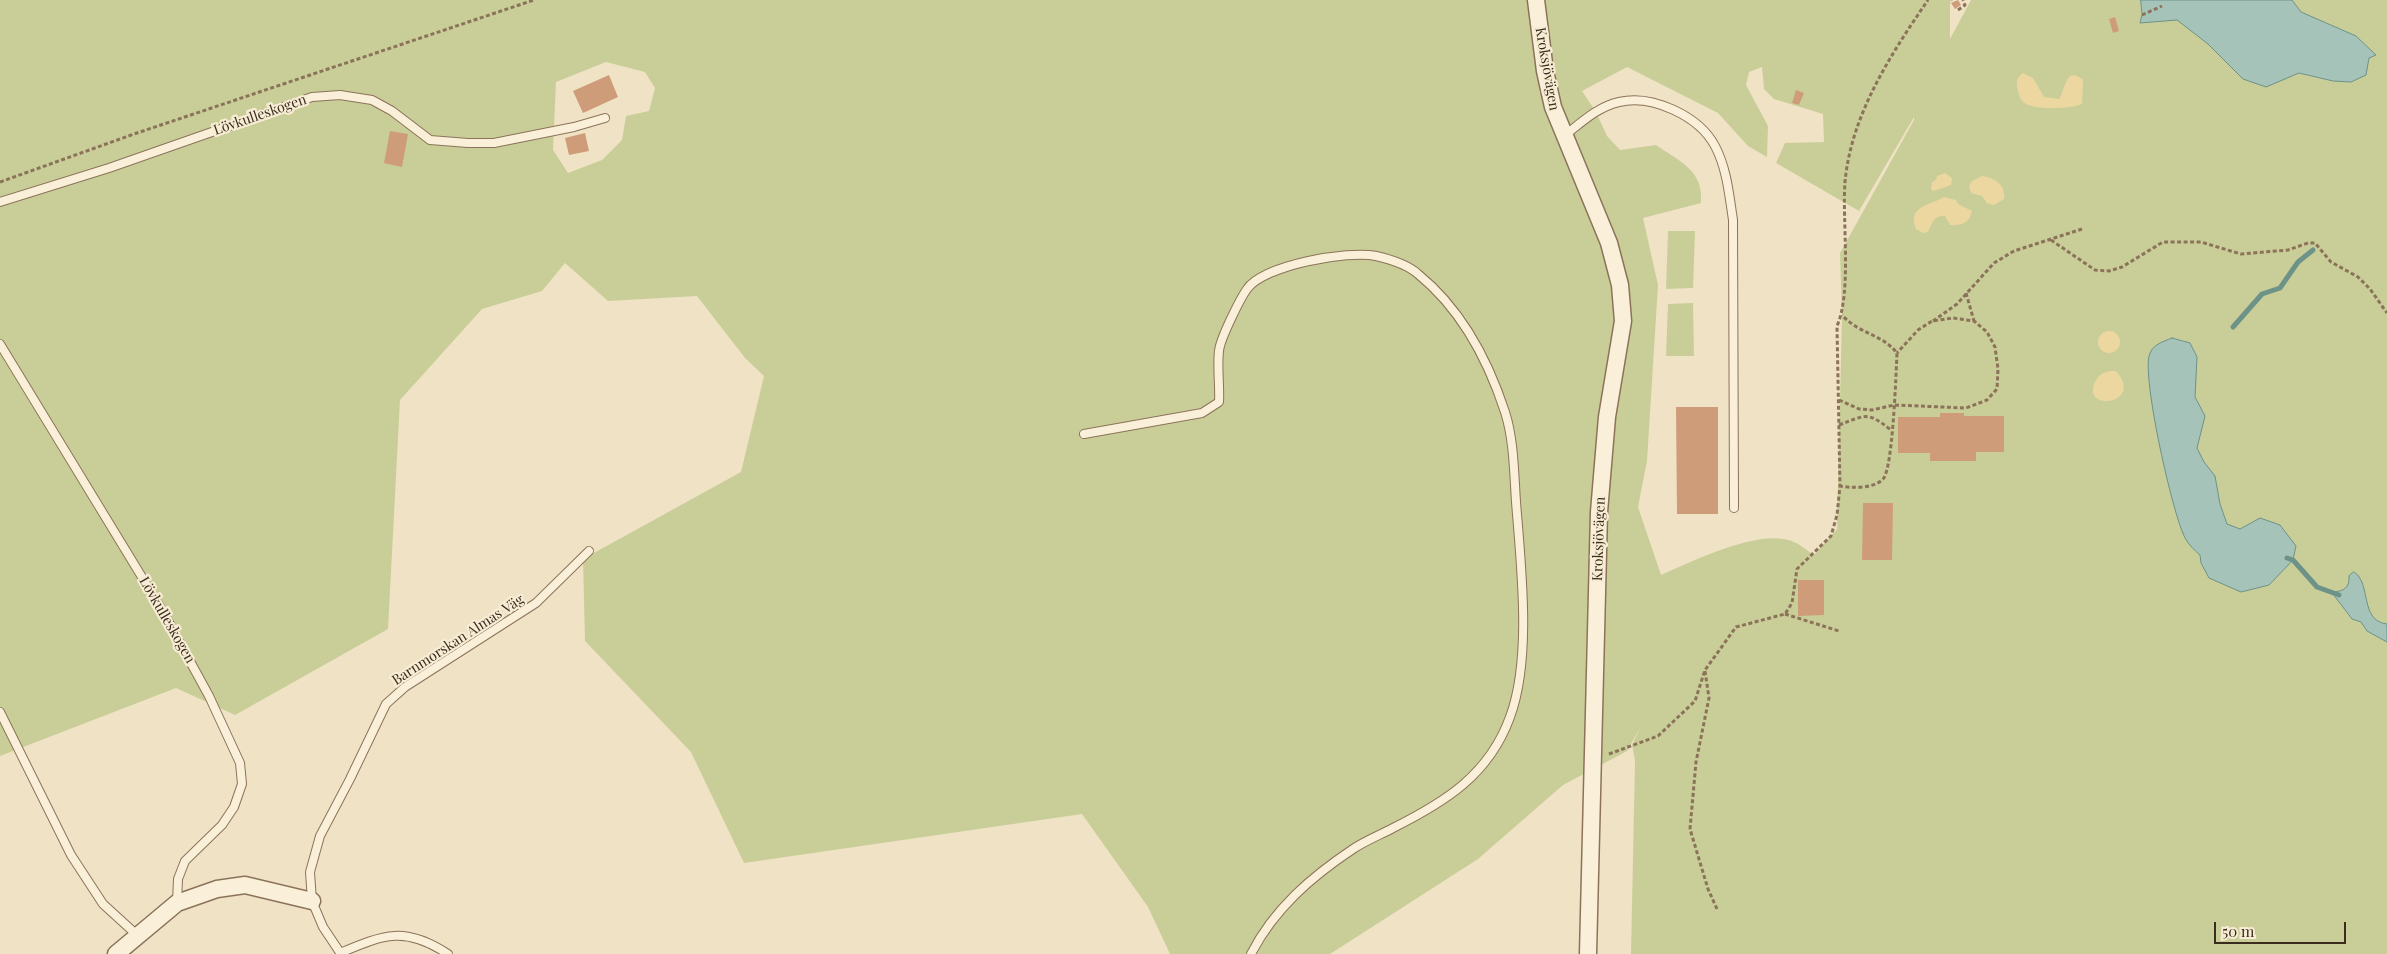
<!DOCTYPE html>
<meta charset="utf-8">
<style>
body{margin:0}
#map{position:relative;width:2387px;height:954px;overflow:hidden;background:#f0e2c5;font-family:"Playfair Display",serif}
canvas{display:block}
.scale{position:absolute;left:2214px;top:922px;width:132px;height:22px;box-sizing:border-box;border:2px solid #3b2c1e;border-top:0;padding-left:6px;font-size:15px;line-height:18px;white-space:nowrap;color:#3b2c1e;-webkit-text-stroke:4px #f7ecd4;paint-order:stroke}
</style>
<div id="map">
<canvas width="2387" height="954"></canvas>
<div class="scale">50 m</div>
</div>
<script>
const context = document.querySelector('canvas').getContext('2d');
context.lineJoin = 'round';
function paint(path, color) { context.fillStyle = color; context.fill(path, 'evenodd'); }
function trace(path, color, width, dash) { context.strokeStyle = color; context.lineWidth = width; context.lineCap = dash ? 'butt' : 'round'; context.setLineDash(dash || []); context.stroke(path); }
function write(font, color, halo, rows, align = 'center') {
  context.font = font + ' "Playfair Display",serif'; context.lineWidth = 4.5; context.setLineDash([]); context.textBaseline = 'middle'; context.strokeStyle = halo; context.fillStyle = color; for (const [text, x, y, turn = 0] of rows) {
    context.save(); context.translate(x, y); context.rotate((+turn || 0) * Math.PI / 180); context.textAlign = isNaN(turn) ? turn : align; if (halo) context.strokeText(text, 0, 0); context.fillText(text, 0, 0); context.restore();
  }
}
paint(new Path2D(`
 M0 0H1954L1950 2V39L1971 0H2387V954H1631L1635 760 1632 745 1640 728 1627 751 1563 785 1478 859 1330 954H1170L1148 907 1082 814 744 863 691 752 585 641 583 559 741 472 764 376 745 358 697 296 608 301 565 263 542 291 482 309 400 400 388 629 235 715 176 688 0 756ZM606 62 645 72 655 88 649 111 626 116 622 140 602 160 568 173 553 150 556 82ZM1627 67 1718 113 1748 146 1767 157 1768 126 1746 85 1749 72 1762 67 1764 89 1774 99 1823 114 1824 142 1785 143 1776 163 1859 211 1914 117V120L1840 253 1842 315 1837 529 1814 555C1808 551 1801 545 1794 542 1762 527 1693 561 1661 575L1638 507 1647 461 1658 285 1643 218 1701 203C1704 170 1679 161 1656 145L1620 150 1607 136 1596 112 1582 91Z
 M1668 231H1695L1693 288 1666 289Z
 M1693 303 1694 356H1666L1668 304Z`), '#c9ce98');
paint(new Path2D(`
 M2023 73 2033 78 2044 97 2059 99C2065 92 2065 64 2083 80L2082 104C2071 109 2030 111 2022 101 2019 97 2018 91 2017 86 2016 80 2018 77 2023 73Z
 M1945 173 1952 178 1951 185 1933 191 1931 189 1932 182 1936 180 1937 176Z
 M1982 176C1995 178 2006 185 2004 199L1994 205 1987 203 1982 196 1971 193 1969 186 1972 181Z
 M1944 197 1956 200 1958 204 1972 211C1969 224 1962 225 1950 225L1945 216C1934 215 1932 223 1928 232L1923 233 1916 229C1907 205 1930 206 1944 197Z
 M2098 342a11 11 0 1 1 22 0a11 11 0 1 1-22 0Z
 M2116 371C2146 405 2078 413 2096 380 2101 372 2107 371 2116 371Z`), '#ecd7a1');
const water = new Path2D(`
 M2141 0H2292L2301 12 2356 36 2376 55 2369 58 2366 75 2351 82 2333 81 2299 73 2266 87 2243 79 2208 44 2177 20 2140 23 2142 15Z
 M2172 338 2190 343 2197 357 2195 397 2205 416 2197 448 2204 462 2215 476 2220 504 2227 524 2240 529 2260 518 2280 525 2296 546 2293 560 2269 585 2241 592 2209 578 2201 563 2200 555C2194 550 2189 545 2185 538 2172 512 2143 382 2149 356 2152 344 2163 342 2172 338Z
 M2354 572C2372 583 2359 621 2387 624V642L2367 631 2361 622 2352 619 2333 594V592C2344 591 2350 588 2349 576Z`);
paint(water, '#a6c3ba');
trace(water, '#6d9288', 1);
trace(new Path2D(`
 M2233 327 2262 294 2280 288 2298 262 2313 250
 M2287 558 2293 560 2317 587 2339 595`), '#6d9288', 5);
paint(new Path2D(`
 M1958 0 1961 5 1955 9 1951 3Z
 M2115 17 2119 31 2113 33 2109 19Z
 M609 75 618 97 583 113 573 91Z
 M1796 90 1804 93 1799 105 1792 103Z
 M390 131 408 134 402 167 384 163Z
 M585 133 589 151 569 155 565 138Z
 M1676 407H1718V514H1677Z
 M1940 413H1964V416H2004V452H1976V461H1930V453H1898V417H1940Z
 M1863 503H1893L1892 560H1862Z
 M1798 580H1824V615L1798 616Z`), '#cf9c79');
const lane = new Path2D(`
 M1564 136C1581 123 1597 107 1619 102 1652 94 1699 116 1715 146 1727 169 1729 194 1733 220L1734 508
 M0 202 109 168 312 97 340 95 372 100 392 111 430 140 468 143H494L574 127 605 118
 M0 344 162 610 209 696 240 763 242 784 234 807 222 825 185 861 178 879 177 903
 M1084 434 1202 413 1219 402C1220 386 1217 367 1219 351 1220 339 1240 299 1247 289 1264 265 1348 250 1376 256 1389 259 1408 265 1418 274 1461 309 1488 360 1505 412 1514 440 1514 473 1516 502 1521 566 1532 658 1510 717 1489 775 1445 802 1393 828 1380 835 1365 841 1353 849 1311 877 1274 909 1251 954
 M0 712 71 855 103 904 137 935
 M340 953C385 934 405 926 448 954
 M341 954 323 927 312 901 310 872 320 836 350 779 386 704 405 687 536 603 589 551`);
const street = new Path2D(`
 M1536 0 1545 71 1553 107 1609 243 1620 285 1623 321 1607 417 1599 512 1588 954
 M116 954 177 903 217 889 245 885 312 901`);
trace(lane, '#8b735a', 10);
trace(street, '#8b735a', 19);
trace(new Path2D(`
 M1958 10 1965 5 1963 0
 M2142 15 2162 6
 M0 182 134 134 534 0
 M2051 240 2095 270 2109 271 2122 267 2163 242H2201L2241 254 2288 250 2308 243H2315L2331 262 2358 277 2370 289 2387 313
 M1966 293 1974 321
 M1933 321 1957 304 1994 263 2014 251 2082 229
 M1839 400 1859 409 1872 410 1894 405 1966 408 1987 400 1997 389 1998 369 1995 347 1987 332 1974 321 1953 318 1932 321 1918 330 1897 353
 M1839 425C1866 415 1867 411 1891 430
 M1839 486C1851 488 1874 489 1883 479 1893 469 1896 372 1897 353 1882 334 1859 334 1842 315
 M1785 614 1839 631
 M1705 671 1709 698 1696 762 1690 829 1708 889 1717 909
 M1609 754 1658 736 1695 701 1705 670 1736 627 1785 614 1792 603 1797 569 1831 536 1837 515 1840 486 1837 326C1852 292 1842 221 1845 182 1851 115 1891 54 1928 0`), '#8b735a', 3, [4, 2.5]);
trace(lane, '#faefd8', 8);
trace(street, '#faefd8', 16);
write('14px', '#3b2c1e', '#f7ecd4', [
 ["Kroksjövägen",1547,69,80],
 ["Lövkulleskogen",260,115,-19],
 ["Kroksjövägen",1599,539,-88],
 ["Lövkulleskogen",167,620,60],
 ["Barnmorskan Almas Väg",458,640,-33]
]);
</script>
